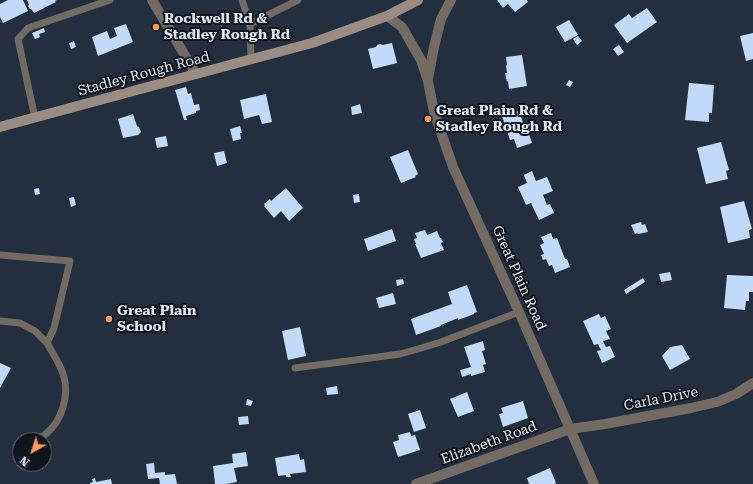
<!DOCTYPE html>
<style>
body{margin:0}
#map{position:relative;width:753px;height:484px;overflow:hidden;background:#232e3e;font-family:"Roboto Serif",serif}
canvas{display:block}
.north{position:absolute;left:12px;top:432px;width:40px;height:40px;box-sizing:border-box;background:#11161d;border:1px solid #646a73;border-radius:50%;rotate:219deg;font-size:11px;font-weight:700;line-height:16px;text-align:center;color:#e1e9f3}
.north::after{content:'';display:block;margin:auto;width:14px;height:18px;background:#fe9b58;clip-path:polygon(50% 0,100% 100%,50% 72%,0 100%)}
</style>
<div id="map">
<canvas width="753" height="484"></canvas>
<div class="north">N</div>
</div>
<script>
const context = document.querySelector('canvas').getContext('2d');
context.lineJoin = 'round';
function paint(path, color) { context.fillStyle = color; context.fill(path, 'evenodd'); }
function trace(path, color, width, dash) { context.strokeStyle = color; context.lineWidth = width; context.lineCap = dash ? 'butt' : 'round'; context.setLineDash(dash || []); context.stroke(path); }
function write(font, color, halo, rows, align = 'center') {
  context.font = font + ' "Roboto Serif",serif'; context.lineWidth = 4; context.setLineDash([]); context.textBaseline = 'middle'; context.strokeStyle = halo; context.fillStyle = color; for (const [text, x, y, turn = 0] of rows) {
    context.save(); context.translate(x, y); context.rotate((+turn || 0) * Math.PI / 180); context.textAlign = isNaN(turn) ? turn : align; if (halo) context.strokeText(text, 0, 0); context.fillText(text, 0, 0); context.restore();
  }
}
paint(new Path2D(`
 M8 0H23L28 11 3 23 0 17V4Z
 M27 0H57L55 1 56 2 34 13 31 9H30L28 6 29 5Z
 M497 0H527L528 2 515 12 508 4 503 8Z
 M647 8 657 22 627 43 614 25 629 14 632 18Z
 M569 20 578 35 565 42 556 27Z
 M126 24 133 42 98 56 92 37 107 31 110 39 117 36 114 28Z
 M44 28 45 32 39 34 40 37 35 39 32 33Z
 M753 33V59L746 61 740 36Z
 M578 36 582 41 577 45 573 39Z
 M74 41 76 47 71 49 69 43Z
 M392 43 397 63 373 69 368 49 376 47 377 45 380 44 383 45Z
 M619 45 624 52 618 56 613 49Z
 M522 55 527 86 509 89 508 81 507 82 505 73H507L506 66 507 65 506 57Z
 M569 80 573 82 570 87 566 85Z
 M689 83 714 85 712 113H709V122L685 120Z
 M186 87 188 94 191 93 194 105 199 104 200 110 196 111V113L186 116 187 120H184L175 90Z
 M266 94 272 122 262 124 259 115 244 119 240 100Z
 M360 104 362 113 352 115 351 107Z
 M519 111 527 134H529L532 143 517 148 514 139 510 140 502 116Z
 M133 114 137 126 139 127 141 132 138 135 123 138 118 119Z
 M240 126 242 133H240L241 139 233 141 230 129Z
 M166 136 168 146 157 148 155 138Z
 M721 142 729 170 726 171 728 179 706 184 697 148Z
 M408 150 418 174 415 176 416 177 401 183 390 157Z
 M224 151 227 163 217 166 214 153Z
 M532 171 536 181 547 177 553 191 543 195 547 205 550 204 554 213 539 220 531 203 526 205 518 187 527 183 524 175Z
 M39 188 40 194 35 195 34 189Z
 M286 188 303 208 289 221 281 211 274 218 264 206 265 205 264 204 270 199 271 201Z
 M359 194 360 202 354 203 353 195Z
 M74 197 76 205 71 207 69 198Z
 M744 201 752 229 749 230 750 238 728 243 720 207Z
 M641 222 642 225 645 224 648 232 638 234 637 233 635 234 631 225Z
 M392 229 396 241 368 251 364 239Z
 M425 230 427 235 437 231 440 238H441L443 242 441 243 444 250 421 258 415 244H416L414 239 417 238 415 233Z
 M551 233 553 239 557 238 565 259H567L570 267 555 273 552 265 549 266 546 259 543 260 541 255 544 254 540 245 544 243 541 237Z
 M670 272 672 280 661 282 659 274Z
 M727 275 753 276V292H749V301H746L745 310 724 308Z
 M643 278 645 282 626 294 624 290Z
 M403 279 404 284 397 286 396 280Z
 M467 285 477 312 474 313V314L458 320V318L441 325V326L416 335 411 319 452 304 448 292Z
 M393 293 396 304 379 308 376 298Z
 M599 314 601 318 605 316 611 329 606 331 610 339 603 341 606 347 610 346 615 357 602 363 597 351 601 350 598 344 594 345 583 321Z
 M300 327 306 356 288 360 282 331Z
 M483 341 485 350 482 351 486 364 483 365 485 372 471 376V374L462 377 460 370 471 367 464 347Z
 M682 345 690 359 670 370 662 356 670 347Z
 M0 363 11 368 0 388Z
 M337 386 338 394 327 395 326 388Z
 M467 392 474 411 458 417 450 399Z
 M247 399 253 401 251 406 246 405Z
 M523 401 528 418 503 427 499 414 503 413 501 408Z
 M420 410 426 428 414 432 408 414Z
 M248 416 249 424 239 425 238 417Z
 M410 432 411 436 415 435 420 450 398 457 393 442 399 440 398 435Z
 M246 452 248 466 234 468 237 482 226 484H215L213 466 233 463 232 454Z
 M299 454 300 460 304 459 306 472 290 474 291 477H286V475L278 476 275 458Z
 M154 463 155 473 165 472V475L175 474 177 484H160L159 478 148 479 146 464Z
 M550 468 556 483 554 484H529L527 478Z
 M95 478 96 482 111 479 112 484H90V483L93 482 92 479Z`), '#c2dafa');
trace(new Path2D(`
 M242 0 250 24 251 60
 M250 24 298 0
 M35 118 18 39 28 28 110 0
 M0 255 70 261 54 328 47 343C53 354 61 365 64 377 69 396 62 420 47 433 44 436 39 438 36 440
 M0 321 20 323 35 331 47 343
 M295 368 400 354 418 349 441 342 519 312
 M17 453 20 451`), '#736a64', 7);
trace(new Path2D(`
 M152 0 196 74
 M416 484 570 429 605 424 691 408 717 402 736 394 753 383`), '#736a64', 10);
trace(new Path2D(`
 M387 16 402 27 421 60 428 81 434 112 453 167 519 312 594 484
 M428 79 434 47 441 19 451 0`), '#736a64', 10);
trace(new Path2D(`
 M0 127 196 74 312 43 387 16 418 0`), '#9b8c83', 10);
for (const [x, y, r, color] of [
 [156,27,4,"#fe9b58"],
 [428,119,4,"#fe9b58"],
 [109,319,4,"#fe9b58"]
]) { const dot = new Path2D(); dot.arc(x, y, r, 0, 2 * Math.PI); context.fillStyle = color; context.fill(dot); trace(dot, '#11161d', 1.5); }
write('bold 14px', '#e1e9f3', '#11161d', [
 ["Rockwell Rd &",164,19],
 ["Stadley Rough Rd",164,35],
 ["Great Plain Rd &",436,111],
 ["Stadley Rough Rd",436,127],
 ["Great Plain",117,311],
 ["School",117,327]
], 'left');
write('14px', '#e1e9f3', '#11161d', [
 ["Stadley Rough Road",144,74,-15],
 ["Great Plain Road",519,278,66],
 ["Carla Drive",661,399,-11],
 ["Elizabeth Road",489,443,-20]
]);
</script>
